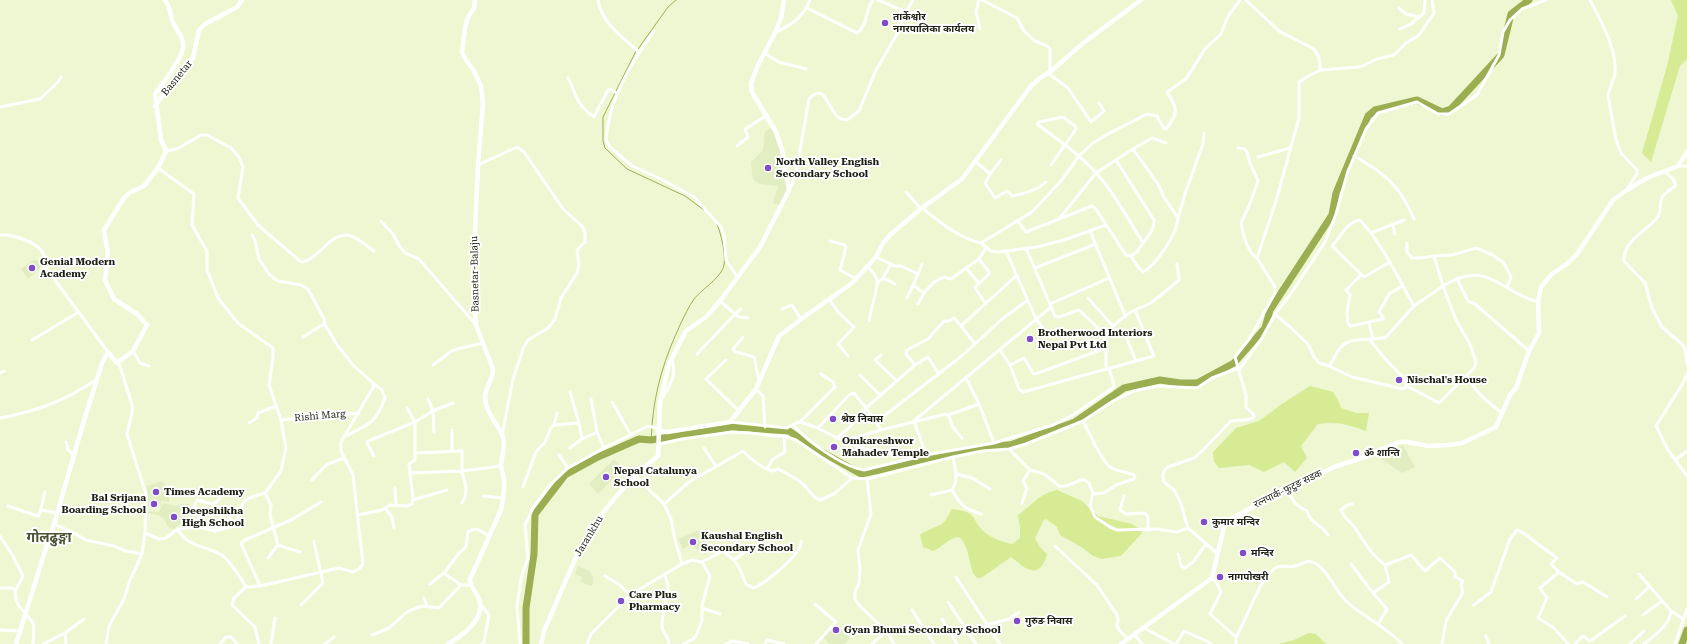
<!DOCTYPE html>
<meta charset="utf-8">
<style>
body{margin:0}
canvas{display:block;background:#eef7d2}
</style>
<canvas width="1687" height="644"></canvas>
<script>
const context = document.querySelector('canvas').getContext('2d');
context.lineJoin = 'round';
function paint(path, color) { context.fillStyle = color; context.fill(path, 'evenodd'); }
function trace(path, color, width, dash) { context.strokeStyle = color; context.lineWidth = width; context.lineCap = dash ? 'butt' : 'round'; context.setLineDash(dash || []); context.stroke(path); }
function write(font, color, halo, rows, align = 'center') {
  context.font = font + ' "Roboto Serif","Noto Sans Devanagari",serif'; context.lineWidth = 4; context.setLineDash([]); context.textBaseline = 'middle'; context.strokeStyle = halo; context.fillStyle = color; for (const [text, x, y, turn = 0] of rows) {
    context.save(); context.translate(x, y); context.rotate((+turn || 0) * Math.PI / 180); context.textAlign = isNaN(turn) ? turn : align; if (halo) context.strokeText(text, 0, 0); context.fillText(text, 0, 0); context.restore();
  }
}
paint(new Path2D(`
 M773 127 777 135 788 184 782 205 773 203 778 186 760 184 754 180 752 174 751 162 763 150 765 131Z
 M43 258 42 266 28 279 21 269 35 259 37 261Z
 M1403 445 1415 467 1402 473 1381 459 1379 455Z
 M614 459 623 469 598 494 589 484Z
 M161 481 165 483 166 493H169V502L161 501V506H147L148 497 147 486Z
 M163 503 176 506 181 504H190L185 523 178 525 174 529 169 528 164 519 158 515 146 513 145 511 159 512Z
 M699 530 708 546 698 550 690 545 683 549 678 539Z
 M578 566 589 571 593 577V584L591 586 580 582 582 577 575 574Z
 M836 623 850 639 844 644H829L823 637Z`), '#e2edc1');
paint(new Path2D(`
 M1671 0H1687V59L1680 66 1651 162 1642 153 1667 66 1678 16Z
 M1310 386 1333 392 1339 402 1341 408 1356 413H1369L1366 431C1349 425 1337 421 1318 424L1301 446 1307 458 1295 472 1284 462 1264 472 1249 465 1219 468 1214 462 1213 452 1236 428 1259 421 1282 404Z
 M1057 490 1082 501 1098 516 1132 524 1141 530 1142 533 1121 556 1102 559 1093 556 1083 548 1060 535 1057 527 1046 519 1044 520 1035 538 1040 547 1047 554C1046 561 1040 573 1031 570 1024 569 1017 561 1011 557L981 578H977C976 576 974 575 973 573 970 567 967 532 954 538 946 541 941 548 933 551L923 547 920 535C926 530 934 528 940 525 946 522 949 514 952 509 957 510 965 510 970 514 975 517 975 522 979 526 985 536 1001 542 1012 544L1020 538V528L1018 515C1034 504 1037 495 1057 490Z
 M1309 633 1316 634 1326 644H1279L1294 640Z`), '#d7ea94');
trace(new Path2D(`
 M638 49 668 7 676 0
 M636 51 603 117V141L605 148 627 169 685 196 704 210
 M652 425C655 388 665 357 681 323 685 315 689 306 694 299 702 289 722 277 724 265 726 254 721 234 717 224
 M651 440 652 428`), '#9bae52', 1);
trace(new Path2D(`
 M526 644V608L534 554 535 514 565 475 598 457 639 439 651 440 732 427 789 431 811 446 861 474C884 470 905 463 928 458 952 453 977 449 1002 445H1010L1075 422 1124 388 1160 380 1180 383H1197L1234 363 1265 328 1270 310 1332 215 1336 193 1368 116 1375 110 1417 100 1442 112 1451 109 1501 55 1511 14 1529 0
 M1682 644 1687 630`), '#9bae52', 7);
trace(new Path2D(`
 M598 0C601 22 623 38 639 52
 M878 0 906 12
 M979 0 976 12 980 29
 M982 0 1017 18 1024 31 1035 41 1047 46 1050 49V71
 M1246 0 1279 31 1314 49 1319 57 1320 67 1321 70
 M1590 0C1601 21 1617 49 1615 73 1614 81 1609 88 1608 96L1616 140 1621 153 1637 170V174L1627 189
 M807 8 857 33C868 26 865 10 873 0
 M1399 8 1406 14 1419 17 1424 13 1425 0
 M1400 29 1411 24 1419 17
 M654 31C631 64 609 98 606 140L610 147 632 166 661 179 694 197 721 227 724 235 726 260 738 278
 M775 33C792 24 803 18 810 0
 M764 53 779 62 806 69
 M1048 73 1068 88 1091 122 1104 111 1099 103
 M568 78C572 84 572 88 575 94 578 103 586 112 594 117L608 90 610 89 617 93
 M0 107 40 99 58 82 61 77
 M737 146 748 137 745 129 766 116
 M1238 148 1245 149 1247 152 1250 163 1258 181 1249 206 1241 223C1243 234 1247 252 1257 258
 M1133 149 1152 138 1166 143
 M166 151 177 149 201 135H207L231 148 239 157 243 167 238 198 258 225 301 262C318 261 332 229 351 236 359 239 367 246 374 251
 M1354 156C1385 173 1400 186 1414 219
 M1258 157 1290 148
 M1116 160 1154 220C1155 229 1148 236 1143 243
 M975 161 990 174 985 183 995 198 1007 191 1012 196C1024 194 1036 191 1046 182
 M478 165 517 147 524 152 563 209 582 226 585 232V242L577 250 579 264 577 273 561 298 555 319 548 328 528 340 523 349 513 379 502 435
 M1678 166H1687
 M158 168 194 194 192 225 207 251V270L218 298 238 323 273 348V357L269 385 281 420 286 448 281 471 265 493 271 505 270 515 278 545 300 552
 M1664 171 1673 179 1676 185C1671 190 1665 192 1662 197 1659 204 1662 213 1657 218 1647 230 1622 242 1624 261L1645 283 1652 308 1662 327 1683 345 1685 349 1687 364
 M990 174 1001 160
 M789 190 795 178 809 99C827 80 828 114 841 119 843 120 845 119 847 120L859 111 875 72 896 36 906 12 913 0
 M906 192 921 209
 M922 208C940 222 958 238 981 243L1032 212 1061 181 1079 156 1093 143 1106 135 1147 114 1157 116 1164 129H1166C1180 111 1177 109 1167 92L1186 79 1205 49 1221 34 1228 16 1240 0
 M1178 218 1185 194 1203 144 1204 133
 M1059 219 1096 173 1133 149 1158 184 1164 197 1178 218C1177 234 1157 264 1143 272L1138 267 1131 256
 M1017 220 1026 232 1092 206 1095 208 1126 255 1131 256 1137 252 1143 243C1130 222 1118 200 1103 181 1085 158 1060 141 1037 124L1039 122 1063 117 1075 126 1076 129 1051 165
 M381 221 393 234 400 247 405 253 419 259 476 325
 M1393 225 1395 234
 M1090 231 1125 315
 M1371 233 1404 220
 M0 235C13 234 39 242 44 255 46 259 45 264 46 268L108 352
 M252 235 255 240 259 259 269 274 278 281 301 285 308 289 324 319 325 325
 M830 241 845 245 846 247 840 270 856 279
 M981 243 991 251 998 252 1037 247 1064 240 1106 225
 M1407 243V252L1412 258H1421L1434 256 1443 286C1488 258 1499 292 1538 302
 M1434 256 1452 255 1476 248 1491 254 1504 263 1511 277 1507 288
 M876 257 895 266H901L918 274 913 285 924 293 934 282 944 277 951 279 979 259 986 248
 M979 259 989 272V274L976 286 975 288 986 304
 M1390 262 1364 277 1333 247V245C1341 236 1347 222 1360 220 1383 245 1397 276 1414 306
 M868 267C871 270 876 275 877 280 879 285 870 312 869 321
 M966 268 979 283
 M1035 268 1096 244
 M918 274 922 264
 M1017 275 961 326 975 344 1002 319 1028 300
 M1361 275 1346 290 1350 295 1347 313 1348 324 1351 326 1383 319V317L1379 312 1389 294 1402 286
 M883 278 895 284
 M1457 279 1468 301 1475 304 1529 351
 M878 283 883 278 891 264
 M907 298 913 285
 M1088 298 1112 325
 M830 300 838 312 854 327 838 344 848 356
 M918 304 924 293
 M1050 304 1109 278
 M741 309 735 314 739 317 748 318
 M782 309 792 305 801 319
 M1135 310 1151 303 1179 280 1177 264
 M1275 314 1290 327 1308 344 1314 357 1319 363 1329 366 1352 377 1403 389 1407 386 1439 403 1467 375
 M1369 323 1373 339
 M961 326 954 318 949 321H944L928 339 907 350 906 354 915 365 866 408 881 430 946 414 949 416 952 426 962 438
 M1124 332 1136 361
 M743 337 733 349 736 352 754 357 759 380
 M1369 339 1387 361 1402 376 1407 386
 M32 340 79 312
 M1106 348V369
 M1000 350 1010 365 1019 389 1023 392 1154 356 1135 310C1122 316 1113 328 1102 334 1093 338 1055 334 1045 331L1036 319 1006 251
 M133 351 140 363 149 366
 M697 354 735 314 720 301
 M881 355 875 360 897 381
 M726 360 706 379 739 411
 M433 365 453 350 483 343
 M915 365 928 357 939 374
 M1010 365 1024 358 1033 373 1035 374 1106 348 1103 333 1079 310 1059 317 1055 316 1026 248
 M1329 366C1334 360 1336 352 1341 347 1352 335 1372 342 1386 337L1414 306 1443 286 1456 320 1470 344 1476 362 1474 368 1467 375C1474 392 1488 402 1502 413
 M1239 370 1262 338 1275 314 1290 295 1325 242 1336 214 1348 171 1366 129 1378 113 1417 102 1438 114H1449L1477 95 1499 55 1503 32 1510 20 1522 9 1546 0
 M0 373 4 371
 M1687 374 1683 383 1656 426 1668 450 1687 476
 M860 375 881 396
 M966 378 979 404 994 443
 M756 389 763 396 765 427
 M570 392 579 423 582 439
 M663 397C672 381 676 377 672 358
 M428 399 433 411 434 432
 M591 399 597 432 604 448 648 426 656 428 658 431
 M612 402 631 435
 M948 415 979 404
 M0 418C38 411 64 401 96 380
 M281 420 359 413
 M915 420 1051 307
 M914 421 926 455 994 443 1053 425 1073 415 1114 387V385L1109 368
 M1083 421C1090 433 1100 459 1110 467 1115 471 1127 472 1134 475L1135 477 1134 479 1116 485 1104 493 1093 494
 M730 422 787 428 796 423 800 422 815 427 844 441 881 430
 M800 422 835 387 833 382 821 374
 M876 422 958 359 975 344
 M249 423 257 418 258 413 276 406
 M554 425 557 413
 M793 425C807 441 843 467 864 470L926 455
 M818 428 849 395 854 393 866 408 848 429 836 438
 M452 430V451
 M346 436C368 425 376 423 385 398L382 390 372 382
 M844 441 872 451 894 455
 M66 442 68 450 74 455
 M659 444 682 439 732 432 750 433 774 436H784L796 440 852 478 867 479 953 457 982 451 1009 449 1026 444 1083 421 1113 401 1134 391 1158 386 1197 388 1212 378 1238 368
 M570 448 582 439 597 432
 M704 448 716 466
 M1009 449 1030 470 1044 474 1059 486H1066L1081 480H1085L1089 483 1093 493 1090 506 1095 517 1110 527 1117 530 1156 529 1177 532 1188 528
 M416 453 462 451C462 457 462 464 462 470 464 484 470 489 462 503
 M559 455 568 468
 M374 456 367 443 368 441 415 422 407 408
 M1675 460 1687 451
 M767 469 773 459 785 452 784 436
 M410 473 462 471 501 466
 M956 474 972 478 990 489
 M867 479 871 514 858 550 860 570 859 583 855 592V599L859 605 887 632
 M312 480 326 465 344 458
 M523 487 536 452 545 442 551 428 554 425 579 423
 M395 488 396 505
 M1287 489C1293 501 1294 505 1307 511 1311 525 1321 523 1328 535
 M952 490C960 505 965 509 981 514
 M931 495 952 490C959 479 955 468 953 457
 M483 496 503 498
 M1124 496 1120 510 1126 514 1145 513 1148 517V530
 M125 497 146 501
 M413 500 447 490
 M1022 503 1027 488 1023 481 1030 470
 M664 504 689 482 743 451C751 460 761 467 772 471L778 469C786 473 796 478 803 484 810 490 811 497 820 500L834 494 852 478
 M1352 504 1347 505 1341 510C1344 518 1350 521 1355 528 1365 542 1371 555 1385 565
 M8 506 38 516 40 512 45 492
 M385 508 392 517 394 528
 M41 510 57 513
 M230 512V526
 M358 515 382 510 390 505 407 506 412 504 413 500 409 464 415 460V422L433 411 453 403
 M54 524 74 533 86 540 114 546 126 551 142 554
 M198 527 199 518 193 510 197 500C207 501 212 509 220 498
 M178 529C187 548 207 545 223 556 233 564 239 576 246 587
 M215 531 216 520
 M145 533 159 539 166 538 178 529 198 527 215 531 234 526 236 524C242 501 241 499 265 493
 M0 536 13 556 23 576C21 581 17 585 16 590 12 606 29 614 34 625L33 644
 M1055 546 1097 585 1117 615 1118 619 1117 626 1120 631 1128 639
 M1178 554 1181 566 1185 568 1193 562 1206 544
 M1218 554 1188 528 1180 501 1174 490 1164 482 1163 476 1164 471 1168 467 1194 458 1203 450 1231 421C1239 419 1247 422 1254 417V415L1246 407V395L1235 357 1250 338 1275 293V287L1257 258 1276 201 1299 118V82L1310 75 1321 70 1360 67 1377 59 1394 55 1406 43 1419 35 1434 13 1432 0
 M268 558 278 545
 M734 560 740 569 746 584 753 588C764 585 803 553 801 541
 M682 564 692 560 702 562 723 551 734 560 744 553
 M1351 564 1373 593 1389 582 1385 565 1411 555 1425 571 1440 558 1455 572V577L1463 581 1461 585 1463 592 1446 621 1442 644
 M1559 572 1577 584 1583 582 1607 597
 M444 573 461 585H471
 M1639 574 1671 611 1683 619
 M665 575C666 579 669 585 668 590 667 602 661 615 662 627 663 634 669 637 669 644
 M605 576 620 585 630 595
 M956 577 1000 644
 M1212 578 1217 583 1221 592 1210 614 1236 637V644
 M430 584 444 573 460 552 463 550 466 546 468 532C477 526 481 531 489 536
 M260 586 241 543 245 540 291 520 321 502
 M0 588H11L16 590
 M1373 593 1387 609 1378 624
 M424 598 427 606
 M1636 599 1650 586
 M948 602 976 644
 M480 603 489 615 484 642 482 644
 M815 604 836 622 816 644
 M301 605 323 583 314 542
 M1474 605 1491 592 1510 539 1517 530 1522 532 1557 558 1551 564 1559 572 1540 588 1547 598 1538 618 1554 628 1568 644
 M702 608 720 614
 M912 610 934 644
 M1643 615 1662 601
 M942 619 957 644
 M986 625 1009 619 1019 612
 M1144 628 1174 644
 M0 630 20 631
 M65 633 66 644
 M372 635 389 628 407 612 416 608 424 606 439 608 461 585
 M1135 635 1142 644
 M1486 636 1489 644
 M1236 637C1247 620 1260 575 1277 567 1283 565 1290 568 1295 566 1303 564 1307 559 1315 563 1328 570 1336 592 1346 601 1363 617 1387 627 1402 644
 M43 644 65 633 84 619
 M106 644 109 626 124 599 130 580 142 554 145 533 146 494 127 434 133 408 120 366 117 363
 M220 644 226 637H231L237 644
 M259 644 255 627 232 605 234 598 246 587 260 586 339 568 353 572 359 569 363 564 353 475 341 451V442L374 386 372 382 353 365 338 346 325 325H322L303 337
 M271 644 275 618
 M325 644 334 637
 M520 644 517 606 521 578 528 558 525 525 533 508 550 485 568 468 604 448
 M587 644 591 634 630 595 682 564 675 540 671 519 664 504 636 477
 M683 644 693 639 697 634 702 620V606L710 576 702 562
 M726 644 733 641 748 644
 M765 644 767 640 784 644
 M872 644 884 633 887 632 894 644
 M1176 644 1184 631 1211 643
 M1575 644 1583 636 1590 641 1625 616
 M1630 644 1644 631
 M1644 644C1654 636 1670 625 1671 611
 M1675 644 1687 609`), '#fff', 3);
trace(new Path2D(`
 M155 106 173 81 193 58 199 30 205 24 237 7 242 0
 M658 431 667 432 730 422 756 389 779 336 808 314 851 284 876 257 883 243 891 234 922 208 962 179 1031 86 1040 78 1050 72 1082 44 1141 0
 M16 644 46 548 54 524 83 424 102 363 108 352 117 363 133 351 147 325 137 314 114 299 105 280 108 254 104 230 124 198 129 193 144 186 158 168 166 151 161 140 155 94C162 84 186 55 183 43 182 35 175 28 172 20 170 13 170 7 165 0
 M448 644C462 636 486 619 479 599 476 591 470 587 470 579L501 510C503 500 505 489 504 479 503 474 501 469 501 464 502 455 506 445 503 437 498 423 486 414 485 398 485 387 493 380 493 369L476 325 473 275 478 165 483 103 481 86 474 71 466 60 462 52 465 28 468 17 474 8 475 0
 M541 644 544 631C556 604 567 576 580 549 596 516 629 479 658 456L660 403 669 364 686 331 706 317 720 301 760 247 789 190 782 150 776 132 752 92 751 84 757 67 775 33 781 18 784 0
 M1121 644 1212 578 1224 527 1227 522 1231 519 1271 497 1334 467 1371 455 1379 450 1399 442H1408L1428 446 1448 445 1462 443 1496 427 1510 395 1516 388 1529 351 1539 333 1538 302 1541 287 1552 274 1568 263 1577 254 1613 200 1627 190 1647 178 1678 166 1687 152`), '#fff', 4.5);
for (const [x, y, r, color] of [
 [885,23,4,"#7f4ec6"],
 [768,168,4,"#7f4ec6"],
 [32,268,4,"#7f4ec6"],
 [1030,339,4,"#7f4ec6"],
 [1399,380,4,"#7f4ec6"],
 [833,419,4,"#7f4ec6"],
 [834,447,4,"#7f4ec6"],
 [1356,453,4,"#7f4ec6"],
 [606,477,4,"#7f4ec6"],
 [156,492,4,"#7f4ec6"],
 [154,504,4,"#7f4ec6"],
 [174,517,4,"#7f4ec6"],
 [1204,522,4,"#7f4ec6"],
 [693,542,4,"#7f4ec6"],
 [1243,553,4,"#7f4ec6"],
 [1220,577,4,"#7f4ec6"],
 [621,601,4,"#7f4ec6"],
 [1017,621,4,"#7f4ec6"],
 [836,630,4,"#7f4ec6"]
]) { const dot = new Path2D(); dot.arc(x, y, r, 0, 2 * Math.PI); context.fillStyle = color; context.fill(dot); trace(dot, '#fff', 1.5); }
write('bold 10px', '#1e2114', '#fff', [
 ["तार्केश्वोर",893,17],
 ["नगरपालिका कार्यलय",893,29],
 ["North Valley English",776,162],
 ["Secondary School",776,174],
 ["Genial Modern",40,262],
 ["Academy",40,274],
 ["Brotherwood Interiors",1038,333],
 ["Nepal Pvt Ltd",1038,345],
 ["Nischal's House",1407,380],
 ["श्रेष्ठ निवास",841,419],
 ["Omkareshwor",842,441],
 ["Mahadev Temple",842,453],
 ["ॐ शान्ति",1364,453],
 ["Nepal Catalunya",614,471],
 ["School",614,483],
 ["Times Academy",164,492],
 ["Bal Srijana",146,498,"right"],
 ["Boarding School",146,510,"right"],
 ["Deepshikha",182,511],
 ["High School",182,523],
 ["कुमार मन्दिर",1212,522],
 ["Kaushal English",701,536],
 ["Secondary School",701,548],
 ["मन्दिर",1251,553],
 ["नागपोखरी",1228,577],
 ["Care Plus",629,595],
 ["Pharmacy",629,607],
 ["गुरुङ निवास",1025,621],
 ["Gyan Bhumi Secondary School",844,630]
], 'left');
write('10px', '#1e2114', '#fff', [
 ["Basnetar",177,78,-51],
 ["Basnetar-Balaju",475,274,-91],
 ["Rishi Marg",320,416,-5],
 ["रत्नपार्क-फुटुङ सडक",1288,489,-26],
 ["Jarankhu",589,536,-59]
]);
write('bold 14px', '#4a5132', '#fff', [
 ["गोलढुङ्गा",49,538]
]);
</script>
